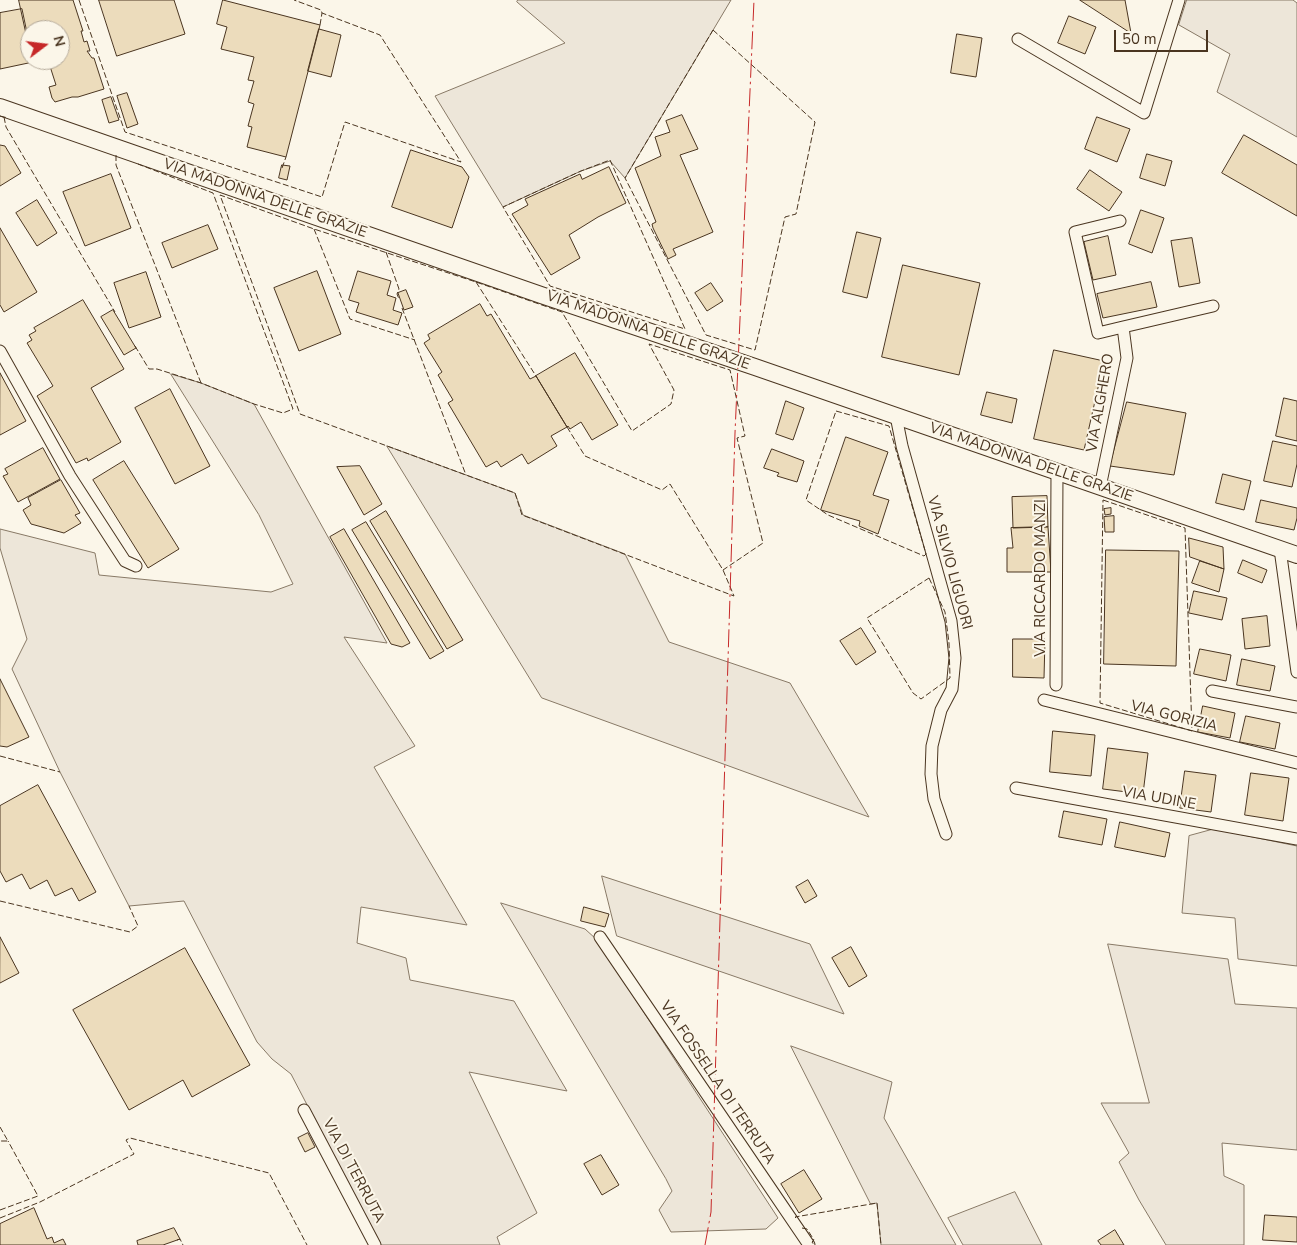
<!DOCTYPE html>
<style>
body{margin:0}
#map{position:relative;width:1297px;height:1245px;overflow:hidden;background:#fbf6e9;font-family:"Nunito Sans",sans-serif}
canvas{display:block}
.north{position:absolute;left:20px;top:20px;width:50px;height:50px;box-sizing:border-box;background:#fbf6e9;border:1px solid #b4a999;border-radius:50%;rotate:75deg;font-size:14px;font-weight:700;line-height:20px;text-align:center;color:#4a3520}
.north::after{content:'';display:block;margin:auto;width:18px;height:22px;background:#c62828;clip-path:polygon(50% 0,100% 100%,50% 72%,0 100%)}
.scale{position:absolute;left:1114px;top:30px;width:94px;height:22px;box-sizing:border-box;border:2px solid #4a3520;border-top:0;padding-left:6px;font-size:15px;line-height:18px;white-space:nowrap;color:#4a3520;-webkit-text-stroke:4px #fbf6e9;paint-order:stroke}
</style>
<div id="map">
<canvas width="1297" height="1245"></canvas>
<div class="north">N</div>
<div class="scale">50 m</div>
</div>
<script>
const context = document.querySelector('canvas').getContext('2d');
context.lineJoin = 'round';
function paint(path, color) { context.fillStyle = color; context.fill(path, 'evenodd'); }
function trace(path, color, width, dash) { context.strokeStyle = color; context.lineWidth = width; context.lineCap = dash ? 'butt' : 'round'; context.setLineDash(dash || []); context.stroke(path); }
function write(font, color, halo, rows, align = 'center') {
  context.font = font + ' "Nunito Sans",sans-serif'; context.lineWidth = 4; context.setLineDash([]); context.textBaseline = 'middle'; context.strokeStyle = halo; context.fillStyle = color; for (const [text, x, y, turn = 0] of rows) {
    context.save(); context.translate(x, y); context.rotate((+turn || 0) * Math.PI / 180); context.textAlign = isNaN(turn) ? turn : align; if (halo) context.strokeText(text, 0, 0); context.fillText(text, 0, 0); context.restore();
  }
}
const green = new Path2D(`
 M518 0H731L625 178 610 161 581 171 503 207 435 96 565 43 517 2Z
 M1187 0H1293L1297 3V137L1217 92 1230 54 1179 25Z
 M171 374 201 383 254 404 387 643 344 637 415 746 374 767 467 925 361 907 357 943 406 958 410 980 514 1001 567 1091 469 1072 537 1213 497 1237 500 1245H380L291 1074 272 1059 257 1042 184 901 129 906 60 772 12 669 27 639 0 548V529L95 553 99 575 271 592 293 584 259 515Z
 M387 446 515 493 523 515 625 554 669 642 790 683 869 817 542 698Z
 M1214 829 1297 846V966L1238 959 1235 918 1182 913 1189 836Z
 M602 876 810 944 844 1014 617 936Z
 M501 903 585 929 596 939 778 1218 766 1229 671 1232 659 1210 672 1191 666 1179Z
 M1108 944 1228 959 1235 1004 1297 1008V1150L1222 1143 1224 1176 1244 1185V1245H1166L1139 1200 1119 1162 1129 1153 1101 1103H1149Z
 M791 1046 892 1082 884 1118 956 1245H881L877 1203 871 1204Z
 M1015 1192 1042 1245H963L948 1218Z`);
paint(green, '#ede6d9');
trace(green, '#887966', 1);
const building = new Path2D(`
 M19 0H73L83 31H81L84 42 87 41 90 51H87L92 58H94L104 89 78 97H72L55 102 52 98 49 87 56 85 48 60H60V30H38V29L30 30V31L26 32Z
 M99 0H174L185 34 117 56Z
 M223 0 320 25 286 157 247 147 252 127 248 126 254 104 248 102 254 81 248 80 254 57 221 49 227 27 217 24Z
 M1080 0H1125L1131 33Z
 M22 9 30 47V60H33V62L0 69V13Z
 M1069 16 1096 27 1085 54 1058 43Z
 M319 29 341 35 331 77 308 71Z
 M957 34 982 38 976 77 951 73Z
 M127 93 138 124 127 128 117 96Z
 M111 97 119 120 109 123 102 100Z
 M682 115 698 149 680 155 713 232 673 249 676 255 668 259 653 228 652 224 656 222 635 168 661 156 655 137 670 132 666 121Z
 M1097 117 1130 129 1117 162 1085 149Z
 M1244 135 1297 165V216L1222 173Z
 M0 145 5 146 21 173 0 186Z
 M411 150 462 167 469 177 452 228 392 207Z
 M1147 154 1172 161 1165 186 1140 178Z
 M282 165 290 166 287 180 279 178Z
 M609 167 626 203 598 217 569 235 580 258 551 275 512 214 528 205 525 199 580 174 582 179Z
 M1090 170 1122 192 1109 211 1077 189Z
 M111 174 131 228 85 246 63 192Z
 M37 200 57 233 37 246 16 213Z
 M1141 210 1164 218 1152 253 1129 244Z
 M208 225 218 249 172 268 162 243Z
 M0 228 37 292 4 312 0 305Z
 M857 232 881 238 867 298 843 292Z
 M1108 236 1116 275 1093 280 1084 242Z
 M1192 238 1200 283 1179 287 1171 241Z
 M903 265 980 283 959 375 882 357Z
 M317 271 341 334 299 351 274 288Z
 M358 271 391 281 387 295 396 298 393 310 402 313 398 325 356 312 359 303 349 300Z
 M146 272 161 317 129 328 114 283Z
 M1151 282 1157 307 1103 318 1097 294Z
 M711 283 723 301 707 311 695 293Z
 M406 290 413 307 404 310 398 293Z
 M83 300 124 369 91 388 121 442 88 461 87 458 76 463 37 396 53 386 27 343 32 340 29 335 36 331 34 328Z
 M480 304 487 316 491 314 530 379 536 376 567 427 551 436 557 446 528 464 522 454 501 467 497 461 486 467 448 403 453 400 438 375 442 372 424 343 430 339 428 335Z
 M113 310 136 348 124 355 101 317Z
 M1054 350 1104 361 1084 450 1034 439Z
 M575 353 618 425 592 440 581 422 570 429 568 426 567 427 536 376Z
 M0 373 26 421 0 435Z
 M170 389 210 466 175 484 135 408Z
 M987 392 1017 399 1012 423 981 415Z
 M1284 398 1297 401V441L1276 436Z
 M786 401 804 408 793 440 776 434Z
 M1127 402 1186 413 1174 475 1110 466Z
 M846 437 888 452 873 495 889 500 878 534 859 526 860 521 821 510Z
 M1273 441 1297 446V464L1292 487 1264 481Z
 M43 448 60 479 18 502 3 476 8 474 5 469Z
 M772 449 804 461 797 482 777 476 779 473 764 468Z
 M124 461 179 549 148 568 93 480Z
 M360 466 382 504 364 515 337 467Z
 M1223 474 1251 481 1244 510 1216 503Z
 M61 480 80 513 75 515 81 523 64 533 31 524 23 510 31 505 28 498Z
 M1047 496 1048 527 1013 528 1012 497Z
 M1261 500 1297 508V518L1294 530 1256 522Z
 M1111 508V514L1105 515 1104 509Z
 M386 511 463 640 447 649 370 521Z
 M1114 516V532H1105L1104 517Z
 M366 522 444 651 430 659 352 530Z
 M1048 527 1051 572H1007V548H1013L1011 528Z
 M344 529 410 643 402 647 391 644 330 537Z
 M1189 538 1223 547 1224 569 1190 557Z
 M1106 550 1179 551 1176 666 1104 664Z
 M1243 560 1267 570 1262 583 1238 573Z
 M1200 561 1224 569 1219 592 1192 583Z
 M1194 591 1227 598 1222 620 1189 613Z
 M1267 616 1270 646 1245 649 1242 619Z
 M861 628 876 652 856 665 840 641Z
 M1013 639H1045L1044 678 1013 677Z
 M1200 649 1231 655 1226 681 1194 674Z
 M1242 659 1275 666 1270 691 1237 685Z
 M0 679 29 737 7 747 0 746Z
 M1203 706 1235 713 1230 738 1198 732Z
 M1246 716 1280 723 1275 749 1240 742Z
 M1053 731 1095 735 1091 776 1050 772Z
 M1108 748 1148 753 1143 794 1103 789Z
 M1185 771 1216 775 1211 812 1180 808Z
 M1251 773 1289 778 1283 821 1245 815Z
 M38 785 96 892 79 901 72 888 55 896 47 880 30 889 22 874 6 882 0 871V806Z
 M1064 811 1107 819 1102 845 1059 837Z
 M1120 822 1170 833 1165 857 1115 847Z
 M808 880 817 896 805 903 796 887Z
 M584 907 609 914 605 927 581 921Z
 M0 937 19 973 0 983Z
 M851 947 867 976 849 987 832 958Z
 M185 948 250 1065 192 1097 183 1080 129 1110 73 1010Z
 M308 1133 315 1147 305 1152 298 1138Z
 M601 1155 619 1185 602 1195 584 1164Z
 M804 1170 822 1199 799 1213 781 1184Z
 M34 1208 47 1239 52 1237 54 1243 63 1239 66 1245H0V1224Z
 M1265 1215 1297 1217V1242L1263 1240Z
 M174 1228 180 1239 163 1245H138L137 1241Z
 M1115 1230 1124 1245H1101L1098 1241Z`);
paint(building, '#ecdcbc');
trace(building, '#4a3520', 1);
const street = new Path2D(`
 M1018 39 1144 113 1179 0
 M1120 221 1075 232 1098 333 1123 327
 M0 351 70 476 125 561 136 566
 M896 416 902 446 951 621 955 658 952 689 941 710 932 746 931 774 934 799 946 834
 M1100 487 1127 358 1123 327 1213 306
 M1280 549 1297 672
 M1056 685 1057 472
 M1212 691 1297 707
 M1044 700 1297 763
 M1016 788 1297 839
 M600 937 809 1245
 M304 1110 375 1245`);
const secondary = new Path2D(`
 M0 107 541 295 755 367 1297 555`);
trace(street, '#4a3520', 13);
trace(secondary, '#4a3520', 18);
trace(street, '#fbf6e9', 11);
trace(secondary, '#fbf6e9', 16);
trace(new Path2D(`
 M79 0 125 132 322 197 345 122 461 162 380 35 322 13 321 10 294 0
 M320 25 322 13
 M713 30 815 122 796 214 785 217 755 350 706 335 625 178Z
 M0 116 8 118
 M4 117 6 127 115 312
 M116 155V165L201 383
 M610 160 685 329 550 286 503 207 581 171Z
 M282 168 286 157
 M314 229 350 319 415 340
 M386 252 399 289 397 294 399 299
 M476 282 536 376
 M402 308 466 475
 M135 346 149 369H157L201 383 254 404 283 413 293 409 213 193 138 164
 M836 411 889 426 926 554 924 556 828 515 806 500Z
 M567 427 585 456 662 490 670 484 723 570 734 596 522 515 515 493 300 414 220 195 314 229 476 282 562 312 632 431 671 404 674 390 649 344 730 370 745 436 737 438 763 543 723 570
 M1103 500 1185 528 1192 731 1100 703Z
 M929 578 945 612 949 643 950 678 921 699 913 693 867 618Z
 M0 756 60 772
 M0 901 130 932 138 926 129 906
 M0 1127 8 1141H0
 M0 1210 38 1196 8 1141
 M0 1218 40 1202 134 1154 126 1140 130 1138 269 1173 307 1245
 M796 1218 795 1217 877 1203 881 1245
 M802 1228 807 1229 814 1240 812 1242 814 1245
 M177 1240 180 1239 183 1245`), '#4a3520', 1, [6, 2.5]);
trace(new Path2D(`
 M705 1245 711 1212 735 433 754 0`), '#c62828', 1, [18, 4, 2.5, 4]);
write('15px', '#4a3520', '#fbf6e9', [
 ["VIA MADONNA DELLE GRAZIE",265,199,19],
 ["VIA MADONNA DELLE GRAZIE",648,331,19],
 ["VIA ALGHERO",1101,403,-80],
 ["VIA MADONNA DELLE GRAZIE",1031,463,19],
 ["VIA SILVIO LIGUORI",949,563,75],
 ["VIA RICCARDO MANZI",1041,578,-90],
 ["VIA GORIZIA",1174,717,14],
 ["VIA UDINE",1159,799,10],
 ["VIA FOSSELLA DI TERRUTA",717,1083,56],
 ["VIA DI TERRUTA",353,1171,62]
]);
</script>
